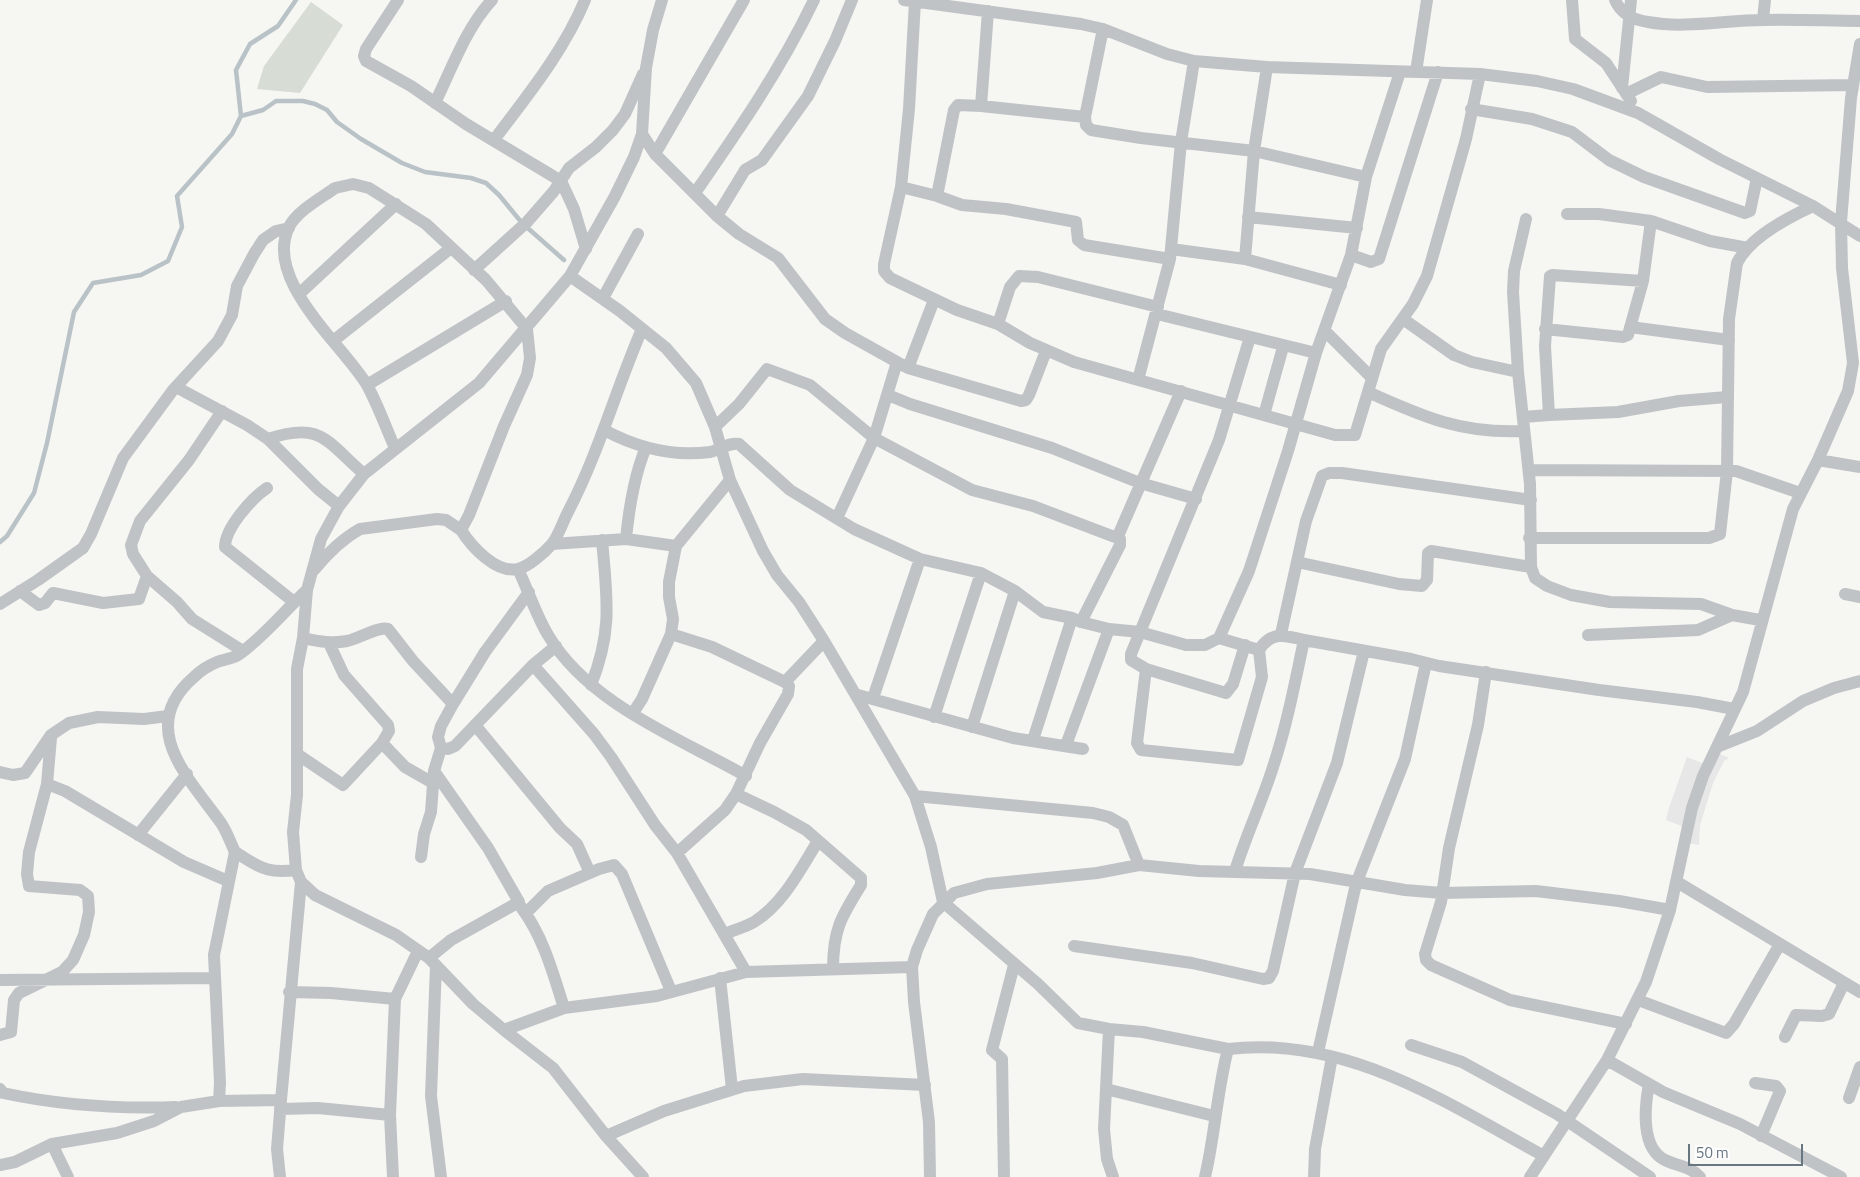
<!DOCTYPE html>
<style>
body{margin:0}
#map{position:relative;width:1860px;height:1177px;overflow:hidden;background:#f6f6f3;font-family:"Titillium Web",sans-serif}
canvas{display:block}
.scale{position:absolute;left:1688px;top:1144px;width:115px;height:22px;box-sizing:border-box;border:2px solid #687681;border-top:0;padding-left:6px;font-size:15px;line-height:18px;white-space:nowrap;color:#687681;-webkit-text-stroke:4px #fff;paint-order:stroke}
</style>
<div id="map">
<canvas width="1860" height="1177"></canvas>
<div class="scale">50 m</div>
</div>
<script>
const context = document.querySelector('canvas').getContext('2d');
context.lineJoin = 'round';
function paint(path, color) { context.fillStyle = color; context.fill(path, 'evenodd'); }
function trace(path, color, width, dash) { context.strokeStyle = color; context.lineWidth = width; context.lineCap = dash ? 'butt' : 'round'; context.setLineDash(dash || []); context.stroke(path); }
paint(new Path2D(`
 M1718 753 1729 758 1724 761 1713 783 1700 825 1699 845 1689 843 1684 827 1666 820 1669 808 1687 757 1710 766Z`), '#e6e7e6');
paint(new Path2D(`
 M311 2 343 25 300 93 257 89 264 66Z`), '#d7dcd4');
trace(new Path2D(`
 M241 116 263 110 276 101H303L315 104 327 110 337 122 361 139 402 163 425 172 471 178 486 183 499 195 522 223 564 260
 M0 542 7 536 34 493 47 443 74 312 93 283 141 275 168 261 182 227 177 196 232 134 241 116 236 70 250 44 278 26 296 0`), '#b9c2c6', 4.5);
trace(new Path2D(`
 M398 0 366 49 364 56 366 61 411 86 466 124 561 181 574 209 586 249
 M662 0 653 30 646 68 642 134 634 157 615 196 570 276 479 383 364 474 339 506 321 539 307 590 303 638 297 669V795L293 832 296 870 301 882 315 895 396 935 429 958 473 1004 504 1030 564 1008 657 996 746 972 912 967 917 950 933 914 954 893 987 884 1097 873 1139 865 1199 871 1310 874 1405 890 1442 893 1536 891 1619 901 1670 910
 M904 0 1081 24 1103 29 1167 54 1194 61 1267 67 1480 74 1537 81 1573 89 1638 113 1719 159 1813 206 1860 236
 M1572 0 1575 39 1606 63 1631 101
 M1615 0C1621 14 1633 20 1648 22 1685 29 1726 20 1764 20 1796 19 1828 21 1860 21
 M915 1 909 109 901 187 884 264V271L890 278 957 310 998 324 1030 343 1074 362 1335 435H1355L1381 349 1413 304 1427 276 1466 139 1480 74
 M988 11 981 106 1085 117
 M1763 20 1765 0
 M1103 29 1085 117 1086 125 1091 130 1141 138 1254 151 1366 177
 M1416 72 1427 0
 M1622 88 1631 0
 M1626 94 1661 77 1707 87 1853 85
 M435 103C452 68 466 28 492 0
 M1471 109 1532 119 1572 132 1609 160 1644 177 1745 213 1750 211 1757 178
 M642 134 655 154 717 216 739 234 778 258 825 319 845 333 897 362
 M494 140C527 96 564 51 585 0
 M655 154 744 0
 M901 187 937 196 954 110 958 105 981 106
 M695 193C738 131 781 69 814 0
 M937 196 962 205 1006 209 1076 222 1078 240 1084 245 1170 259
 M1567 214H1599L1651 221 1710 241 1748 248
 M717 216 745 170 762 160 808 96 835 41 852 0
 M1248 217 1357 228
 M1171 249 1245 259 1341 285
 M1351 255 1371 262 1379 259 1438 72
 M1245 259 1254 151 1267 67
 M474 270 527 222 554 191 569 168 596 147 613 130 625 114 643 74
 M570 276 620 311 666 348 696 383 715 427 730 480 763 551 777 575 799 602 824 641 915 796 931 847 943 902 1038 984 1078 1023 1109 1029 1143 1032 1228 1049
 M299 294 396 204
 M603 298 638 234
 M1157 314 1316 353
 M1403 319 1454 355 1472 362 1518 372 1530 484 1531 567 1535 578 1547 586 1571 595 1610 602 1701 604 1732 615 1760 620
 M998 324 1010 287 1019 276 1038 277 1158 307
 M1630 327 1729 340
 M1545 329 1623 337 1628 335 1643 281 1651 221
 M1325 331 1371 377
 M1250 337 1219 440 1131 654V660L1146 669 1137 743 1141 750 1238 760 1262 677 1259 650
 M333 341 451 248
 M908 368 1021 401 1026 400 1029 395 1046 351
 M1518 372 1513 292 1514 271 1526 219
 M1138 380 1170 259 1181 142 1194 61
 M367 385 506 301
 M176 387 247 425 268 439 318 489 339 506
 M1368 392C1423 417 1462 434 1524 431
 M888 395 910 404 1052 448 1140 483 1196 499
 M222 411 189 460 140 521 131 545 133 554 147 576 177 602 192 619 243 651
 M1264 415 1283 347
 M1549 415 1618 412 1679 401 1727 397
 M1523 417 1549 415 1545 346 1550 276 1552 275 1643 281
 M715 427 739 404 767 369 810 385 874 438 972 490 1033 506 1120 539V545L1081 622 1072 618 1033 740
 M604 430C636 447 673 457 710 452 720 450 729 442 739 444L790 490 854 529 920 559 981 573 1015 591 1043 612 1072 618
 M268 439C321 421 326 441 364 474
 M1818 460 1860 467
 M1529 470 1736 471 1800 493
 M267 488C252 498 225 528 225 547L294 602
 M837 518 874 438 897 362 908 368 934 300
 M461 530C471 546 496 574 518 569 528 567 545 552 552 544 559 535 563 521 569 510 599 452 616 389 642 329
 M1118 536 1181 391
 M1529 538H1709L1720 534 1727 471 1729 319 1737 263C1750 237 1787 218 1813 206
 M626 539C629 508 634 476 646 447
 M552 544 626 539 676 546
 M1297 562 1399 584 1422 586 1427 580 1428 553 1431 551 1531 567
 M518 569C528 590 536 615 548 635 589 704 679 738 746 776
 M314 570C327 554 342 539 360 529L437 519 446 520 461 530 469 515 504 426 527 375 530 358 527 329 486 280 426 224 369 188 353 184 335 188C321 198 297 211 289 227 263 280 343 345 367 385 378 405 386 428 395 448
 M20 591 39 605 45 603 53 593 103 603 139 599 147 576
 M1845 594 1860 597
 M0 604 38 580 83 548 91 534 123 458 173 390 218 341 232 315 237 286 254 254 263 240 276 231 289 228
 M1081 622 1109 629 1140 632 1186 645H1205L1219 638
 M671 634 712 647 785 682 824 641
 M1281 634 1306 521 1322 476 1329 473H1342L1531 500
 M1588 635 1698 630 1732 615
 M303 638C318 641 331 644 347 641 359 639 378 626 388 629L413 661 453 704
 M1304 640 1411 659 1439 666 1599 690 1697 702 1734 709
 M329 643 344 675 388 725 389 731 382 743
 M533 665 594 734 611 757 655 825 677 853 746 972
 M1146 669 1226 693 1233 684 1245 645
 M1486 672 1478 725 1449 848 1441 902 1425 954 1426 960 1431 965 1510 1000 1626 1024
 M591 685C613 630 607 598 602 540
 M858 695 1013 738 1083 749
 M873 698 920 559
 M633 713 642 699 671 634 673 619 669 597V582L676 546 730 480
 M934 717 981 573
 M475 725 560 828 577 844 590 873
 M972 727 1015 591
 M1066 745 1109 629
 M1717 747 1757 731 1803 701 1834 688 1860 681
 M441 748 438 737 441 726 453 704 485 652 529 592
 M297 754 343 785 382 743 405 767 433 783
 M0 772 13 775 25 773 51 735 69 723 98 717 144 719 168 716
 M47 784 51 738
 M736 794 774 812 806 830 861 878V885C841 917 833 930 833 969
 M915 796 1093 813 1109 817 1123 825 1139 865
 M138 835 187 774
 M677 853 725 810 736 794 760 743 788 694 789 686 785 682
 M421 857 424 834 431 812 434 771 441 748 448 749 455 746 533 665 556 646
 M296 870C272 873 263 870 243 857 240 855 236 853 234 850 230 841 227 832 221 823 188 777 136 727 194 677 200 671 210 665 217 662 224 659 232 659 238 655 264 637 284 611 307 590
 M1235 871C1246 835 1262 802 1273 767 1287 725 1295 682 1304 640 1285 635 1271 631 1259 650L1219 638 1249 571 1288 451 1316 353 1351 255 1366 177 1400 72
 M1677 882 1860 992
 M521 907C543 936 553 973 564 1008
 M526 913 548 891 599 869 614 865 622 874 671 991
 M725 934C734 930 745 927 754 922 783 904 800 870 818 841
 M1074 946 1192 963 1263 979 1269 978 1273 971 1295 873 1337 763 1364 651
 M429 958 451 940 519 902 488 848 434 771
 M436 965 431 1096 441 1177
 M912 967 914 1002 929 1122 930 1177
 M720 978 732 1089
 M0 980 214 978
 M289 992 331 993 395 999
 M1638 1000 1726 1033 1734 1024 1780 944
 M1109 1029 1104 1129 1107 1159 1113 1177
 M504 1030 553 1068 606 1136 643 1177
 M0 1035 11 1032 14 1000 19 993 62 972 73 960 84 935 89 912 88 896 80 890 29 886 27 874 29 852 47 784 65 791 184 862 228 881
 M1785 1037 1796 1015 1822 1016 1829 1014 1844 983
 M1411 1045 1462 1062 1557 1114 1650 1177
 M1318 1052 1356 884 1405 759 1426 663
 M1607 1060 1663 1092 1740 1124 1841 1177
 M1755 1083 1776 1086 1780 1091 1761 1136
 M1649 1084C1645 1105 1640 1148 1665 1160 1677 1166 1690 1166 1700 1177
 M0 1089 3 1093C59 1105 119 1109 176 1107
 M1106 1089 1214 1116
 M1849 1098 1860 1067
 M281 1100 301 882
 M219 1101 281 1100 277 1149 280 1177
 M280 1109 318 1108 390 1115
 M606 1136 664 1111 744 1086 803 1079 925 1085
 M0 1165 15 1162 52 1144
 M68 1177 52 1144 117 1133 154 1121 181 1107 219 1101 220 1083 214 955 235 852
 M393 1177 390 1115 395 999 418 951
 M1004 1177 1002 1059 992 1050 1014 965
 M1205 1177C1215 1135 1217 1091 1228 1049 1346 1035 1445 1102 1544 1156
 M1314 1177 1315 1149 1332 1057
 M1530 1177 1607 1060 1646 982 1670 910 1692 808 1703 776 1743 692 1793 509 1818 460 1848 391 1853 363 1842 268 1841 222 1851 98 1860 44`), '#bfc3c6', 12);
</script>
